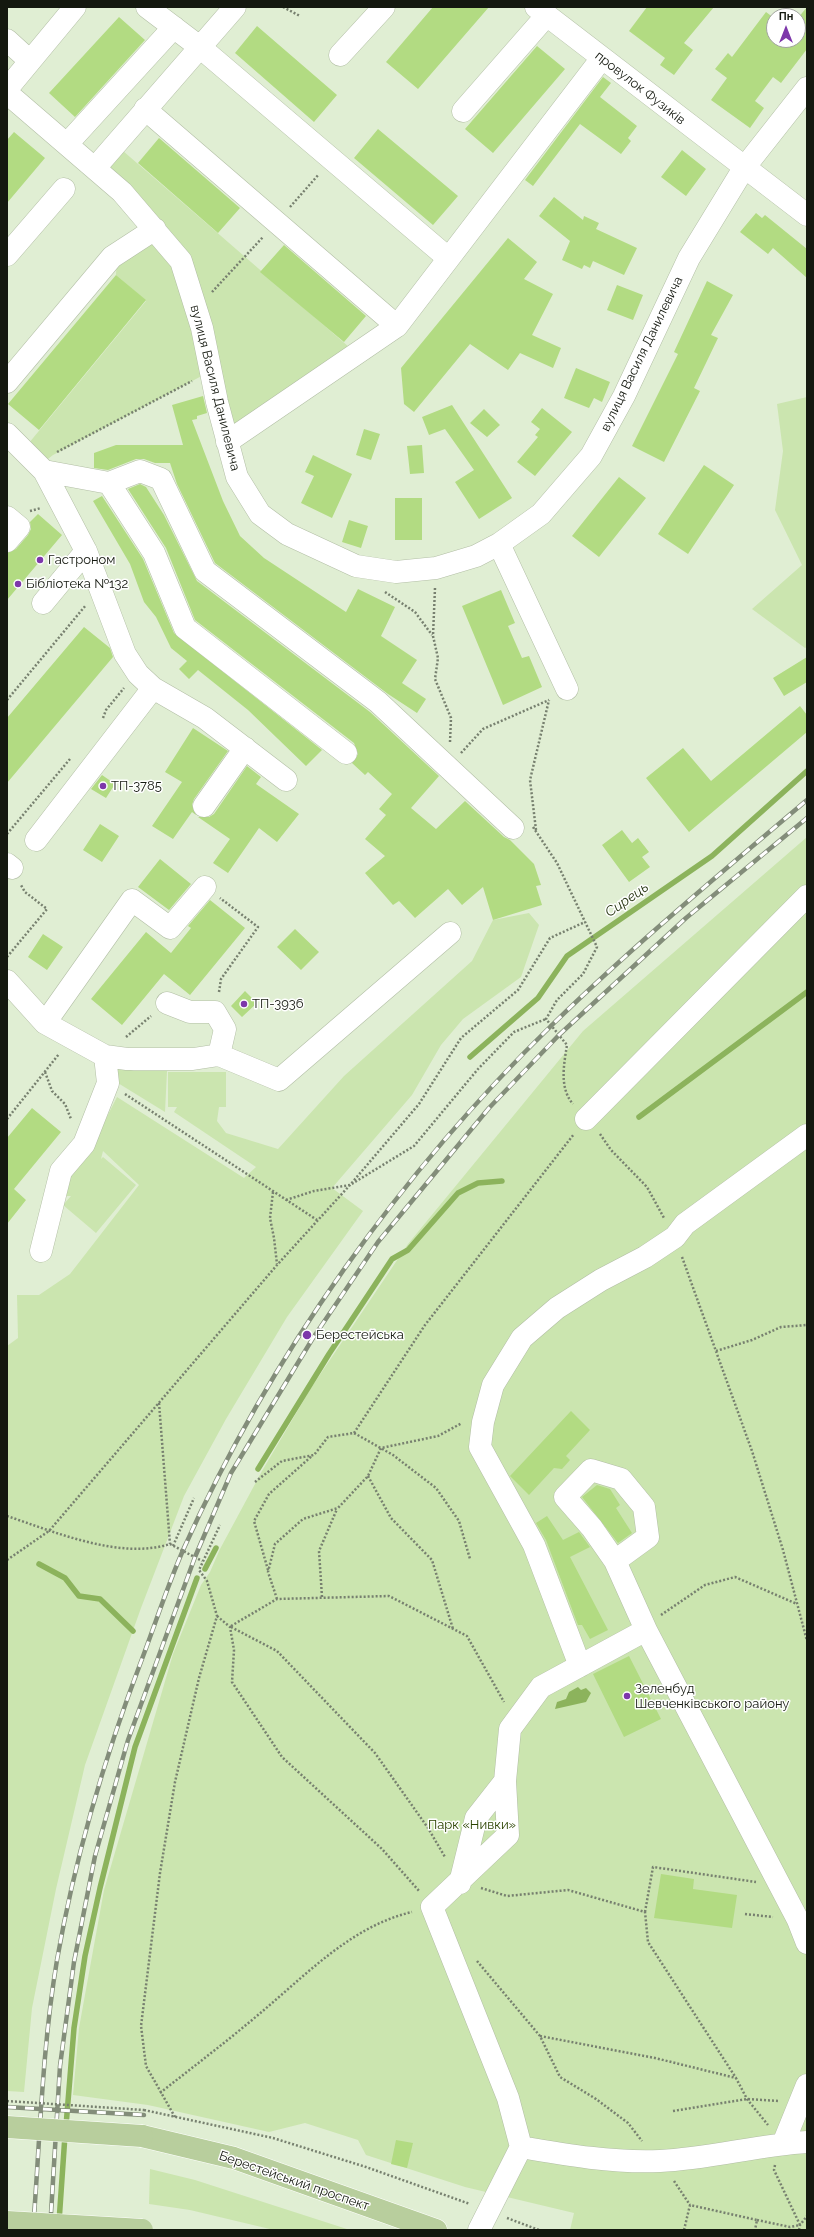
<!DOCTYPE html>
<meta charset="utf-8">
<style>
body{margin:0}
#map{position:relative;width:814px;height:2237px;overflow:hidden;background:#e0eed3;font-family:Raleway,sans-serif}
canvas{display:block}
.frame{position:absolute;inset:0;border:8px solid #14180f;pointer-events:none}
.north{position:absolute;left:766px;top:8px;width:40px;height:40px;box-sizing:border-box;background:#fff;border:1px solid #a1a39f;border-radius:50%;rotate:0deg;font-size:11px;font-weight:700;line-height:16px;text-align:center;color:#14180f}
.north::after{content:'';display:block;margin:auto;width:14px;height:18px;background:#7d37aa;clip-path:polygon(50% 0,100% 100%,50% 72%,0 100%)}
</style>
<div id="map">
<canvas width="814" height="2237"></canvas>
<div class="frame"></div>
<div class="north">Пн</div>
</div>
<script>
const context = document.querySelector('canvas').getContext('2d');
context.lineJoin = 'round';
function paint(path, color) { context.fillStyle = color; context.fill(path, 'evenodd'); }
function trace(path, color, width, dash) { context.strokeStyle = color; context.lineWidth = width; context.lineCap = dash ? 'butt' : 'round'; context.setLineDash(dash || []); context.stroke(path); }
function write(font, color, halo, rows, align = 'center') {
  context.font = font + ' Raleway,sans-serif'; context.lineWidth = 3; context.setLineDash([]); context.textBaseline = 'middle'; context.strokeStyle = halo; context.fillStyle = color; for (const [text, x, y, turn = 0] of rows) {
    context.save(); context.translate(x, y); context.rotate((+turn || 0) * Math.PI / 180); context.textAlign = isNaN(turn) ? turn : align; if (halo) context.strokeText(text, 0, 0); context.fillText(text, 0, 0); context.restore();
  }
}
paint(new Path2D(`
 M115 144 357 354 230 440 211 371 53 455 39 466 24 449 146 301 116 275 117 254 148 234 95 168Z
 M807 397V647L805 648 752 609 802 565 775 510 783 451 777 404Z
 M807 837V2230H570L574 2213 465 2187 366 2155 358 2140 305 2123 269 2132 148 2105 73 2095 79 2028 104 1890 173 1654 201 1585 210 1572 220 1549 262 1471 311 1388 408 1244 583 1031Z
 M529 913 539 925 521 977 463 1019 441 1045 412 1095 332 1188 363 1211 287 1317 226 1419 184 1496 141 1608 85 1765 56 1889 32 2008 24 2092 7 2091V1346L18 1338 17 1295H39L70 1274 139 1185 103 1151 101 1159 103 1157 136 1185 96 1233 63 1205 71 1196H65L62 1188 93 1144 117 1097 244 1178 256 1167 174 1112 177 1107H168V1072H226V1107H219L217 1121 226 1133 278 1149 344 1076 472 961 493 920Z
 M119 1067 134 1071H167L165 1112 113 1080Z
 M150 2169 195 2180 350 2230H274L190 2210 149 2204Z`), '#cbe5af');
paint(new Path2D(`
 M578 1687 581 1690 586 1688 591 1693 586 1702 555 1709 557 1702 566 1699 569 1692Z`), '#8cb35c');
trace(new Path2D(`
 M470 1057 538 998 567 956 712 856 807 771
 M639 1117 807 992
 M258 1469 329 1354 392 1259 408 1250 458 1193 478 1183 502 1181
 M39 1564 65 1578 79 1596 100 1599 133 1631
 M205 1569 216 1548
 M66 2126 74 2028 85 1956 100 1888 135 1747 197 1578
 M59 2222 65 2135`), '#8cb35c', 5.5);
paint(new Path2D(`
 M433 7H489L418 89 386 62Z
 M647 7H714L684 43 693 50 674 75 660 65 665 58 629 31Z
 M807 7V49L781 83 773 77 755 101 764 108 750 128 711 100 727 78 715 69 728 53 732 57 766 12 774 18V40H798V18Z
 M119 17 145 40 75 117 49 93Z
 M257 26 337 95 314 122 235 53Z
 M537 46 565 69 493 153 465 129Z
 M603 77 611 83 600 97 637 126 628 138 631 141 621 154 580 124 533 186 525 180Z
 M378 129 458 196 433 225 354 158Z
 M14 132 45 158 7 203V140Z
 M159 138 240 208 218 233 138 163Z
 M682 150 706 169 686 196 661 177Z
 M554 197 583 220 584 216 599 223 596 229 637 248 624 275 593 261 590 268 584 265 582 269 562 260 570 241 539 216Z
 M756 213 762 218 765 215 807 249V278L773 248 768 254 740 232Z
 M508 238 537 262 524 279 553 294 532 335 561 348 553 368 520 353 508 370 470 344 414 412 404 404 401 368Z
 M284 245 366 316 344 342 260 272Z
 M116 275 146 300 39 430 8 404Z
 M707 281 733 295 711 335 718 338 694 388 700 391 664 462 632 446 678 354 674 352Z
 M617 285 643 295 633 320 607 310Z
 M576 368 610 382 602 402 594 398 589 408 564 398Z
 M203 396 207 413 197 416V419L192 420 223 501 240 536 264 558 346 612 358 589 395 607 381 636 417 660 402 683 426 699 417 713 388 694 215 563 177 484 170 463H155L144 459H136L108 470 94 468V453L116 445H183L172 405Z
 M452 405 512 498 479 519 455 482 474 470 445 429 429 435 422 417Z
 M542 408 572 432 535 476 517 462 538 437 535 435 540 429 531 422Z
 M484 409 500 425 487 437 470 423Z
 M364 429 380 434 371 460 356 455Z
 M422 445 424 473 410 474 407 446Z
 M313 455 352 474 332 518 301 503 314 476 305 472Z
 M704 465 734 485 688 554 658 534Z
 M619 477 646 498 599 557 572 536Z
 M140 484 146 487 164 515 197 581 370 712 439 776 411 808 436 829 465 801 504 837 510 840 534 864 541 885 536 886 542 905 493 920 483 887 462 905 448 889 415 918 399 901 393 905 365 873 385 856 365 839 386 815 379 809 392 794 368 772 365 775 352 763 358 754 354 743 195 620 166 548 128 489Z
 M102 496 143 559 174 633 322 750 306 766 248 710 198 670 189 679 179 669 187 661 171 648 156 617 144 602 130 564 93 501Z
 M395 498H422V540H395Z
 M38 514 62 535 7 600V553L16 549 28 535 31 529 30 522Z
 M349 520 368 526 361 548 342 542Z
 M501 590 515 623 508 626 522 658 529 656 542 687 503 705 462 606Z
 M84 627 110 648 113 657 7 783V718Z
 M807 657V682L784 696 773 678Z
 M800 706 807 715V732L689 832 646 778 683 748 711 781Z
 M193 728 228 751 194 799 192 805 196 815 192 812 173 839 152 826 182 782 165 772Z
 M247 766 261 777 256 784 299 814 277 842 259 828 228 873 213 863 230 839 198 817H209L214 814Z
 M102 775 115 784 106 798 91 789Z
 M100 824 119 836 102 862 83 850Z
 M622 830 632 843 638 838 649 852 642 857 650 867 629 882 602 845Z
 M160 859 191 884 169 910 138 887Z
 M210 900 245 928 190 995 164 974 122 1025 91 999 146 932 171 953 191 928 188 926Z
 M295 929 319 952 301 970 277 947Z
 M43 934 63 947 47 970 28 957Z
 M245 991 257 1003 242 1017 231 1006Z
 M32 1108 61 1132 14 1189 26 1200 7 1224V1138Z
 M571 1411 590 1430 566 1456 570 1460 562 1469 554 1468 529 1495 510 1476Z
 M597 1485 610 1489 620 1505 616 1508 632 1533 618 1543 582 1497Z
 M547 1516 563 1540 579 1532 590 1547 570 1557 608 1630 590 1639 582 1625H578L546 1540 536 1523Z
 M629 1656 661 1719 624 1737 593 1674Z
 M661 1874 694 1879 693 1889 737 1895 732 1928 654 1918Z
 M396 2140 413 2143 407 2168 391 2164Z`), '#b2db82');
const minor = new Path2D(`
 M147 7 201 48 448 258
 M536 7 807 215
 M7 40 30 61
 M340 55 384 7
 M7 89 75 7
 M7 93 122 192 181 261 202 328 217 402 237 477 260 514 287 534 356 566 396 572 436 568 476 556 499 544 541 514 591 456 624 396 689 258 744 168 807 88
 M145 109 397 326
 M463 111 547 15
 M67 144 174 27
 M95 168 235 7
 M7 255 64 189
 M7 382 112 257 155 229
 M7 434 44 471 86 551 125 654 138 674 153 688 205 718 286 780
 M227 442 397 326 602 58
 M44 471 109 483 154 553 185 628 346 753
 M109 483 140 471 161 479 205 571 378 702 513 828
 M7 517 19 527 7 541
 M499 544 567 689
 M43 603 86 551
 M204 806 245 748
 M36 840 153 688
 M7 864 12 868
 M7 981 45 1023 105 1056 127 1059H193L219 1055
 M167 1003 190 1012H215L225 1029 219 1055
 M45 1023 132 900 170 928 205 887
 M219 1055 279 1080 450 933
 M586 1119 807 896
 M41 1251 61 1171 84 1144 108 1083 105 1056
 M615 1561 592 1528 565 1497 591 1470 621 1479 644 1507 648 1537 615 1561 646 1630
 M580 1666 534 1545 480 1447 483 1422 493 1385 522 1338 557 1308 601 1280 645 1257 675 1237 685 1224 807 1135
 M460 1883 476 1818 505 1781
 M783 2144 807 2085
 M521 2147C567 2155 613 2163 660 2161 709 2159 757 2145 807 2142
 M479 2230 521 2147 508 2098 432 1907 508 1835 505 1781 510 1729 541 1687 646 1630 798 1920 807 1943`);
const major = new Path2D(`
 M142 2136 234 2158 436 2230`);
trace(minor, '#b2bea5', 23);
trace(major, '#fff', 23);
trace(new Path2D(`
 M283 7 300 16
 M290 207 319 174
 M212 292 263 237
 M57 452 192 381
 M30 511 41 508
 M435 588 433 636 438 658 435 679 451 718 450 742
 M385 592 415 612 432 635
 M7 700 86 605
 M103 718 106 710 124 688
 M461 753 483 729 549 700
 M533 827 557 863 597 947 583 974 557 1000 546 1019 567 1045C564 1064 559 1088 573 1104
 M536 830 530 780 549 700
 M7 834 70 759
 M7 957 47 909 25 892 21 885
 M219 992 221 979 258 927 220 898
 M126 1037 151 1016
 M45 1072 52 1091 65 1104 71 1119
 M125 1094 317 1220
 M7 1119 59 1054
 M600 1134 611 1150 647 1187 664 1218
 M273 1192 270 1218 274 1238 277 1264
 M286 1200 314 1191 350 1185 414 1146 478 1069 514 1032 546 1019
 M682 1257 752 1451 783 1550 807 1641
 M716 1351 752 1340 781 1327 807 1325
 M159 1403 170 1544
 M354 1433 425 1325 574 1134
 M368 1476 391 1518 432 1560 453 1629
 M255 1482 282 1461 314 1455 328 1437 354 1433 393 1455 436 1488 459 1521 470 1559
 M7 1516C55 1532 120 1560 170 1544L202 1561
 M173 1546 194 1498
 M7 1560 49 1531 277 1265 350 1185 419 1104 461 1038 518 990 550 938 585 922
 M268 1570 254 1521 269 1494 313 1455
 M322 1597 319 1551 337 1509
 M277 1599 268 1572 275 1544 303 1519 338 1508 368 1476 381 1448 438 1436 462 1423
 M661 1615 705 1585 735 1577 797 1604
 M217 1616 230 1627 234 1650 232 1682 282 1757 382 1849 420 1892
 M231 1626 277 1599 389 1596 467 1636 504 1702
 M231 1627 277 1651 375 1753 428 1828 445 1857
 M481 1888 507 1896 568 1890 645 1912 648 1942 736 2078
 M645 1912 653 1867 756 1882
 M745 1914 773 1917
 M477 1961 540 2036 560 2077 596 2099 628 2123 642 2141
 M540 2036 655 2058 736 2078 747 2099 768 2125
 M160 2093C193 2067 226 2042 258 2015 305 1976 351 1926 412 1912
 M144 2110 273 2138 366 2167 470 2204
 M673 2111 747 2099 778 2101
 M175 2117 146 2066 141 2026 160 1873 175 1782 199 1678 217 1616 207 1581 199 1570 220 1525
 M775 2165 774 2170 800 2225
 M674 2181 690 2205
 M507 2218 539 2230
 M757 2220 790 2227 800 2225
 M684 2230 690 2205 757 2220 755 2230
 M799 2230 800 2225 807 2216`), '#77806f', 2.5, [2, 2]);
trace(minor, '#fff', 22);
trace(major, '#b8ce9d', 22);
const rail = new Path2D(`
 M7 2107 144 2115
 M7 2121 143 2130
 M33 2230C40 2140 42 2049 57 1960 75 1857 105 1756 142 1659 156 1622 168 1584 184 1548 270 1356 402 1171 553 1024 634 945 721 873 807 800
 M50 2230 60 2066 74 1962 95 1856 128 1740 195 1557 231 1473 313 1338 378 1242 489 1108 559 1035 686 918 807 818`);
trace(rail, '#838d7a', 4.5);
trace(rail, '#fff', 3, [9]);
const majorBridge = new Path2D(`
 M7 2127 142 2136
 M7 2222 142 2230`);
trace(majorBridge, '#fff', 23, []);
trace(new Path2D(`
 M7 2101 144 2110`), '#77806f', 2.5, [2, 2]);
trace(majorBridge, '#b8ce9d', 22);
for (const [x, y, r, color] of [
 [40,560,4,"#7d37aa"],
 [18,584,4,"#7d37aa"],
 [103,786,4,"#7d37aa"],
 [244,1004,4,"#7d37aa"],
 [307,1335,5,"#7d37aa"],
 [627,1696,4,"#7d37aa"]
]) { const dot = new Path2D(); dot.arc(x, y, r, 0, 2 * Math.PI); context.fillStyle = color; context.fill(dot); trace(dot, '#fff', 1.5); }
write('13px', '#14180f', '#fff', [
 ["провулок Фузиків",640,88,38],
 ["вулиця Василя Данилевича",642,354,-64],
 ["вулиця Василя Данилевича",215,388,76],
 ["Берестейський проспект",294,2181,19]
]);
write('13px', '#14180f', '#fff', [
 ["Гастроном",48,560],
 ["Бібліотека №132",26,584],
 ["ТП-3785",111,786],
 ["ТП-3936",252,1004],
 ["Берестейська",316,1335],
 ["Зеленбуд",635,1689],
 ["Шевченківського району",635,1704]
], 'left');
write('13px', '#2b4301', '#fff', [
 ["Парк «Нивки»",472,1825]
]);
write('italic 14px', '#22320d', '#fff', [
 ["Сирець",627,900,-35]
]);
</script>
